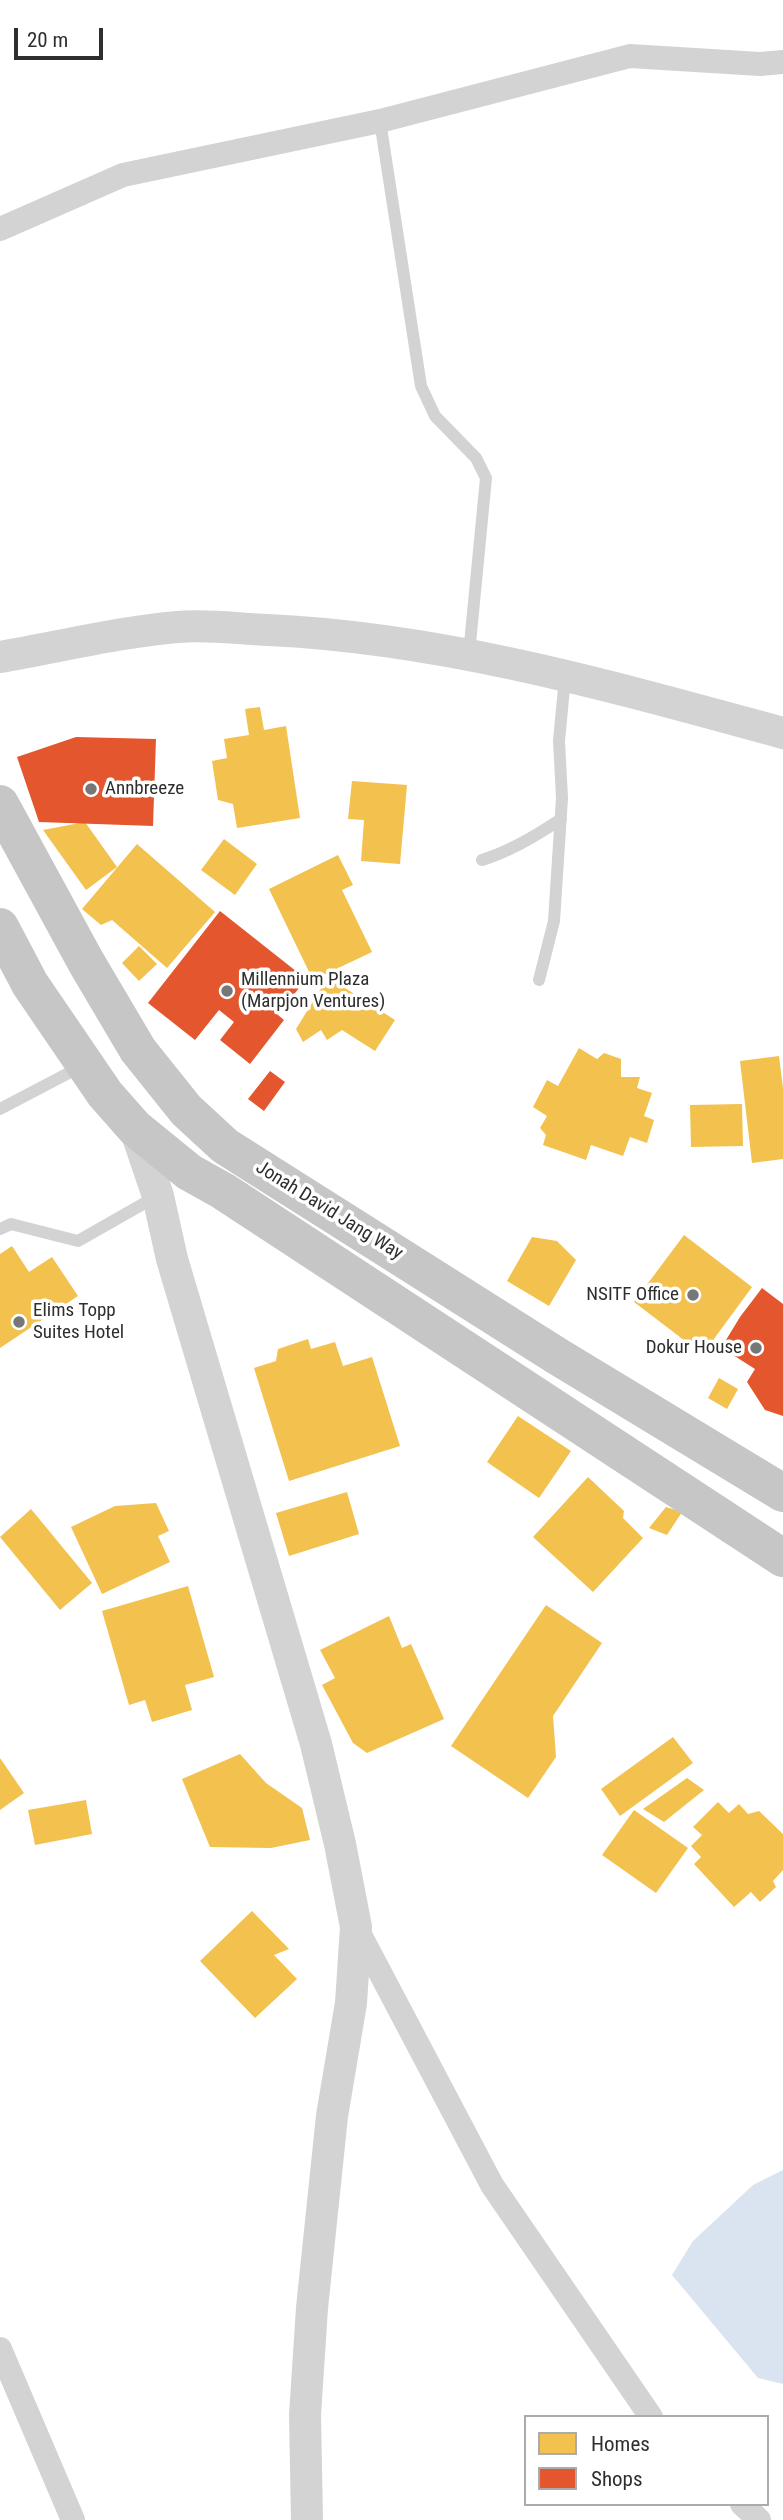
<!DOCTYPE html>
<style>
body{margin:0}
#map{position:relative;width:783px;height:2520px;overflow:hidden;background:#fff;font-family:"Roboto Condensed",sans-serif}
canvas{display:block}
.legend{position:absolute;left:524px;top:2415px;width:245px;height:91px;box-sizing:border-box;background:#fff;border:2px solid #ababab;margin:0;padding:9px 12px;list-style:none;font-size:21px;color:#2e2e2e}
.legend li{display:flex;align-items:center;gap:14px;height:35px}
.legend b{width:35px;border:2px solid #ababab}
.scale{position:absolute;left:14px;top:28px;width:89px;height:32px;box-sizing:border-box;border:4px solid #2e2e2e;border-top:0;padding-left:9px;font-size:21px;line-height:24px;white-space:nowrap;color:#2e2e2e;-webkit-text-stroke:5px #fff;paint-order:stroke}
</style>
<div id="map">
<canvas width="783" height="2520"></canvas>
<ul class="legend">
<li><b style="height:19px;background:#f2c14e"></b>Homes</li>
<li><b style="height:19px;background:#e4572e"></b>Shops</li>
</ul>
<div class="scale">20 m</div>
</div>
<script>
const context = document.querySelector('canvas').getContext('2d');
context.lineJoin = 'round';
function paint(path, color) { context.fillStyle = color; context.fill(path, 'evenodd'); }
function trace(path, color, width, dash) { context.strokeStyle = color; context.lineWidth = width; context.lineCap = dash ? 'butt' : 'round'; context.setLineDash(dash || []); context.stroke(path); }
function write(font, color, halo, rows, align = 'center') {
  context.font = font + ' "Roboto Condensed",sans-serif'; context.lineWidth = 7; context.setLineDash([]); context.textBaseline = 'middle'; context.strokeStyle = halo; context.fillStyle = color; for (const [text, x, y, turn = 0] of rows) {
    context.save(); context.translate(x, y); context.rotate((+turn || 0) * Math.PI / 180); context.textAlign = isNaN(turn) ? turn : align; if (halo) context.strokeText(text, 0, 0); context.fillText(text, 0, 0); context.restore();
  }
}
paint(new Path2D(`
 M783 2170V2384L758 2378 672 2275 693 2241 753 2185Z`), '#dae4f0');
paint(new Path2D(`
 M260 707 264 730 286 726 300 818 237 828 233 804 218 800 212 761 227 758 224 739 249 735 245 709Z
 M352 781 407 785 400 864 361 861 364 820 348 819Z
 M85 822 117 867 86 890 43 830Z
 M224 839 257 864 235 895 201 870Z
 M137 844 215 912 167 968 112 920 101 925 82 909Z
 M338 855 353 885 342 890 372 952 313 980 269 889Z
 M139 946 157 964 139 981 122 963Z
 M328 977 395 1020 375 1051 342 1030 327 1040 321 1030 303 1042 296 1029Z
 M579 1048 597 1059 604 1053 621 1059V1077H640L637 1088 652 1093 644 1116 654 1120 647 1143 630 1137 623 1156 591 1145 586 1160 543 1145 546 1135 540 1128 547 1116 533 1107 547 1080 558 1086Z
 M779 1056 783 1088V1159L752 1163 740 1061Z
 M742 1104 743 1146 691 1147 690 1105Z
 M684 1235 752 1287 711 1343 701 1336 693 1347 634 1302Z
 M532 1237 557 1241 576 1260 549 1306 507 1281Z
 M12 1246 29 1272 52 1257 78 1296 0 1348V1254Z
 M308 1339 311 1349 335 1342 343 1366 372 1357 400 1446 289 1481 254 1368 276 1361 278 1349Z
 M719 1378 738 1389 727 1409 708 1398Z
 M518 1416 571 1451 539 1498 487 1462Z
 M588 1477 624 1511 623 1518 643 1538 593 1592 533 1537Z
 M347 1492 359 1534 289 1556 276 1513Z
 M156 1503 169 1531 158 1536 170 1562 102 1594 71 1527 115 1506Z
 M666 1507 682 1512 667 1535 649 1528Z
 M31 1509 92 1583 60 1610 0 1537Z
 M188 1586 214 1677 185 1685 192 1710 152 1722 145 1700 129 1705 102 1611Z
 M546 1605 602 1643 553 1716 556 1757 528 1798 451 1746Z
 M389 1616 402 1648 411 1644 444 1719 367 1753 353 1743 322 1685 335 1678 320 1650Z
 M673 1737 693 1763 620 1816 601 1789Z
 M240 1754 266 1783 302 1808 310 1840 271 1848 210 1847 182 1779Z
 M0 1758 24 1793 0 1810Z
 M687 1778 704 1790 664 1822 643 1809Z
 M86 1800 92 1834 35 1845 28 1810Z
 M718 1802 729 1813 739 1804 748 1814 759 1811 783 1834V1870L773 1881 776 1887 760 1902 751 1892 734 1907 694 1864 701 1857 691 1846 702 1835 693 1827Z
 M634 1810 688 1848 656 1893 602 1855Z
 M252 1911 289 1949 274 1955 297 1979 255 2018 200 1961Z`), '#f2c14e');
paint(new Path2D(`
 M76 737 156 739 153 826 39 822 17 757Z
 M220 911 306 979 278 1015 284 1020 250 1064 220 1040 234 1022 219 1010 195 1040 148 1003Z
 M270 1071 285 1082 264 1111 248 1099Z
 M762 1288 783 1304V1416L765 1410 747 1382 755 1369 733 1355 726 1340 740 1317Z`), '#e4572e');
trace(new Path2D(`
 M380 121 421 386 435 416 476 458 486 478 469 654
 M482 860C511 851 536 836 561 819
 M539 980 554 921 562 798 559 741 565 677
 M0 1109 82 1066
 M0 1229 11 1224 78 1241 157 1196`), '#d3d3d3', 12);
trace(new Path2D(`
 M0 229 123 175 380 121 630 56 760 64 783 62
 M356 1927 492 2185 651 2417
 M0 2349 73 2520
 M742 2504 759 2520`), '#d3d3d3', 24);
trace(new Path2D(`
 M0 657C59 647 119 632 178 627 207 624 239 629 268 630 444 638 614 687 783 733
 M135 1128 158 1196 172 1259 316 1744 340 1844 356 1927 351 2003 332 2116 312 2308 305 2415 307 2520`), '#d3d3d3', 32);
trace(new Path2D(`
 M0 804 86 962 138 1050 186 1110 225 1146 557 1356 783 1493
 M0 927 30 984 105 1094 135 1128 189 1172 223 1191 783 1558`), '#c6c6c6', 38);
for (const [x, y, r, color] of [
 [91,789,7,"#777"],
 [227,991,7,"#777"],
 [693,1295,7,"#777"],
 [19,1322,7,"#777"],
 [756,1348,7,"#777"]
]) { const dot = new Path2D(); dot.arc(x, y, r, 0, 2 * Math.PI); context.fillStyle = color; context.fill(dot); trace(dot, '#fff', 2.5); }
write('19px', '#2e2e2e', '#fff', [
 ["Annbreeze",105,789],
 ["Millennium Plaza",241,980],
 ["(Marpjon Ventures)",241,1002],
 ["NSITF Office",679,1295,"right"],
 ["Elims Topp",33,1311],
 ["Suites Hotel",33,1333],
 ["Dokur House",742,1348,"right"]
], 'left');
write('19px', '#2e2e2e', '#fff', [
 ["Jonah David Jang Way",329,1211,32]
]);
</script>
